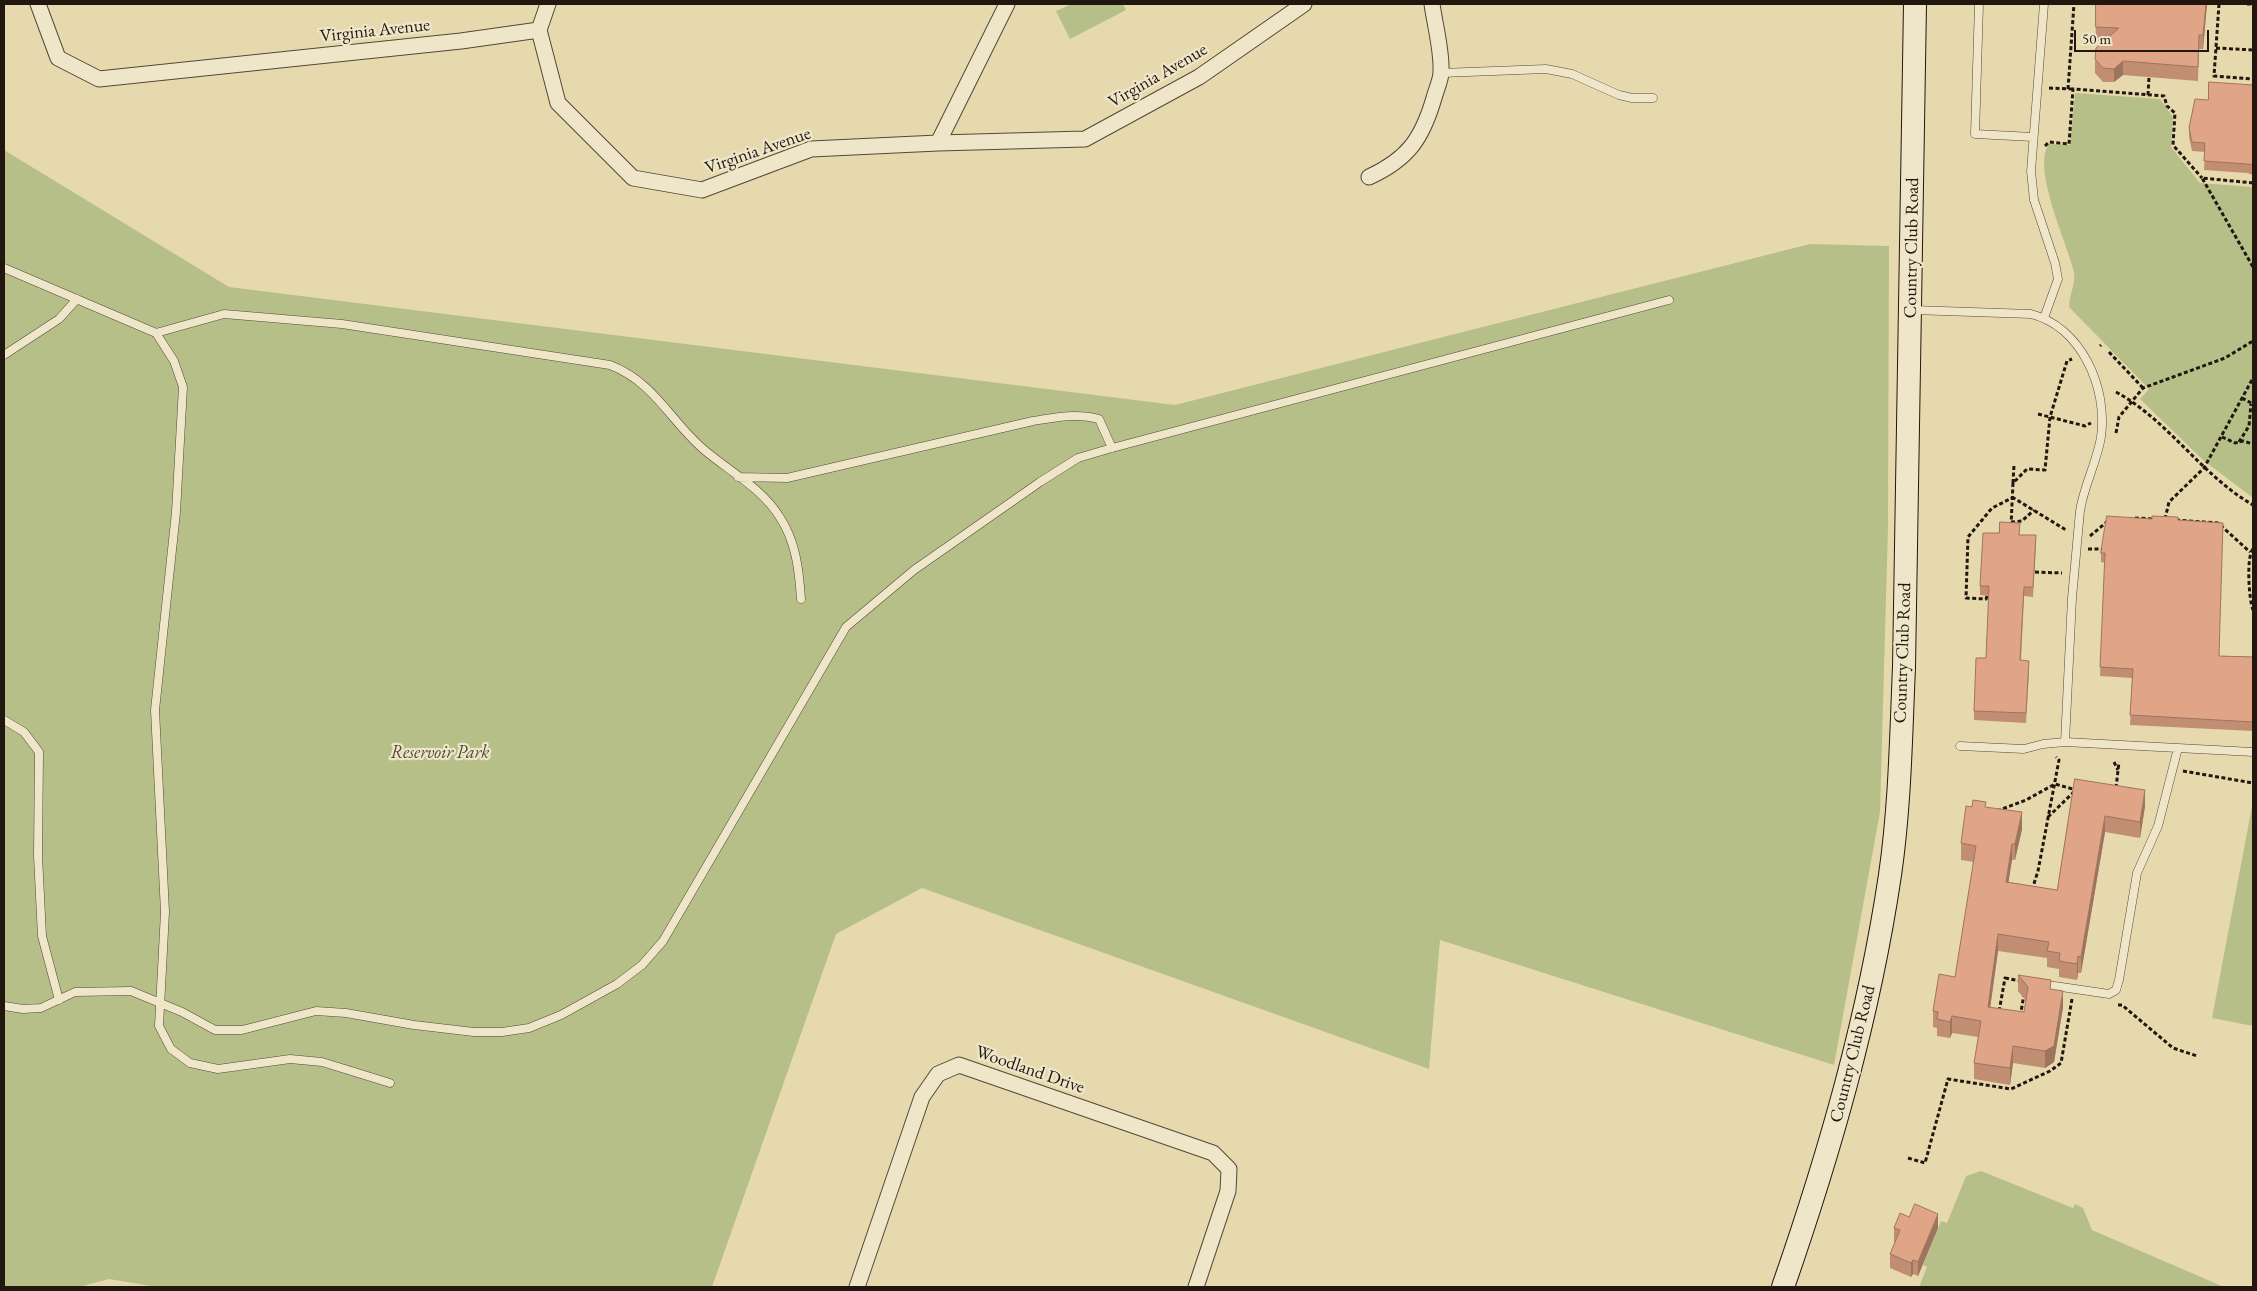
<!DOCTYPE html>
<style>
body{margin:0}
#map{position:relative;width:2257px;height:1291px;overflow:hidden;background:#e7d9ae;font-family:"EB Garamond",serif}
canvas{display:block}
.frame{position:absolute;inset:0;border:5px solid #21170e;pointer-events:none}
.scale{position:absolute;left:2074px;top:30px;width:135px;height:22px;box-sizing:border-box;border:2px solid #21170e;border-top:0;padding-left:6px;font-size:15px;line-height:18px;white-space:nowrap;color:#21170e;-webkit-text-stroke:4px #efe6ca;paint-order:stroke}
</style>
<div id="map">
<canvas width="2257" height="1291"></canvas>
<div class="frame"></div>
<div class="scale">50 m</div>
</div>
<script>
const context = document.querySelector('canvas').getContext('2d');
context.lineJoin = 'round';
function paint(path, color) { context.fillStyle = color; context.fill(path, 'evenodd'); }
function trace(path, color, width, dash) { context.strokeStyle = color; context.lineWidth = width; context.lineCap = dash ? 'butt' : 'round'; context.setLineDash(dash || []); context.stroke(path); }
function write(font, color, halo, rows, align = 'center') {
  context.font = font + ' "EB Garamond",serif'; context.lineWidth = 4.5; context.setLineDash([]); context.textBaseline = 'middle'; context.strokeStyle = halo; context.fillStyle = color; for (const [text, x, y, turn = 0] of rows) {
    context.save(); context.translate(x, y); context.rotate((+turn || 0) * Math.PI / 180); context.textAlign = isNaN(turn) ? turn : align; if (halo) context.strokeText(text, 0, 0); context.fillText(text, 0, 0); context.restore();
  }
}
paint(new Path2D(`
 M1072 4H1123L1126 10 1070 39 1056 11Z
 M2075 93 2160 99 2173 117 2171 147 2200 183 2253 187V498L2203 460 2140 399 2149 389 2069 307C2069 295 2076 284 2074 272 2068 245 2031 168 2049 144L2070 145Z
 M4 150 229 287 1175 405 1810 244 1889 246 1888 527 1880 812 1834 1065 1440 940 1429 1069 922 888 836 934 712 1287H157L109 1279 79 1287H4Z
 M2253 801V1026L2212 1018Z
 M1981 1171 2073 1208 2075 1204 2083 1208 2092 1230 2224 1287H1919L1927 1267 1923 1265 1941 1221 1947 1223 1966 1176Z`), '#b7bf89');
const service = new Path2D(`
 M1979 4 1975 134 2033 137
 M2044 4 2031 171 2034 200 2055 263 2058 279 2044 318
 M1441 73 1546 69 1572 74 1619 95 1632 98H1653
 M4 268 156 333 174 361 183 387 176 512 155 710 165 912 159 1026 171 1049 190 1063 218 1069 290 1059 322 1062 390 1083
 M1913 310 2031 314C2081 327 2108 387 2101 437 2097 462 2084 485 2080 511L2072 598 2065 742
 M156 333 224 314 342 324 610 365C654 382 669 419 702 448 727 470 761 487 779 516 796 541 799 570 801 599
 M4 355 59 319 77 299
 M738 477 787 478 1033 421C1056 417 1077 413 1099 419L1112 448
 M4 720 24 732 39 752 38 856 42 936 59 1000
 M1960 746 2024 749 2043 744 2065 742 2253 752
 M2041 984 2109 994 2116 990 2119 980 2137 873 2158 826 2178 748
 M4 1006 23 1009 41 1008 75 992 131 991 182 1012 215 1030H242L316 1011 346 1013 414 1025 474 1032H502L529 1028 561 1015 617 984 642 965 663 941 846 627 914 570 1040 482 1078 458 1112 448 1669 300`);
const minor = new Path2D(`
 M38 4 58 58 99 79 461 41 539 30 558 103 633 178 702 190 811 149 938 143 1085 139 1199 77 1304 4
 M539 30 548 4
 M938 143 1007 4
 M1369 177C1408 159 1422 139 1434 98 1436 90 1441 80 1441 72 1442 50 1435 26 1432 4
 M857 1287 922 1097 938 1074 959 1065 1213 1153 1229 1169 1228 1191 1196 1287`);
const secondary = new Path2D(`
 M1783 1287C1830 1152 1869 1016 1890 875 1900 806 1901 736 1904 667L1915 4`);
trace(service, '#524836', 9);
trace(minor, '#524836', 17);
trace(secondary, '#21170e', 24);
trace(new Path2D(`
 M2219 4 2214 76 2253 79
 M2247 4H2253
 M2216 48 2253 50
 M2049 88 2073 89
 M2068 89 2074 4
 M2148 95 2149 77
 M2045 146 2049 142 2069 144 2073 89 2164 96 2167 106 2175 113 2173 145 2202 178
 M2253 183 2202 178 2253 267
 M2100 346 2101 345
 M2109 352 2143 388
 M2116 392C2169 421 2201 475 2253 505
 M2242 398 2253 404
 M2038 414 2085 426 2091 423
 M2116 433 2119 417 2143 388 2225 358 2253 341
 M2222 437 2235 443 2243 441 2253 444
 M2239 442 2249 426 2251 404
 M2013 483 2014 465
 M2012 497 2066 530
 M2135 518 2154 519
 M2165 519 2169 502 2204 468 2253 378
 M2176 520 2218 523 2250 552
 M2011 522 2022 521 2034 510
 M2011 526 2013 483 2027 469 2045 470 2050 417 2067 361 2072 359
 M2090 536 2108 521
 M2088 549H2102
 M2253 549C2246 557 2249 600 2253 610
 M2035 572 2062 573
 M1987 596 1986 599 1966 598 1968 537 1992 508 2012 498
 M2114 762 2118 770
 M2183 771 2253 783
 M2116 788 2119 762
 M1997 811 2026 800 2055 784 2076 790
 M2048 817 2076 790
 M2032 890 2038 871 2059 760 2056 757
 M2005 978 2026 982 2020 1018 1999 1016 1996 1029Z
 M2118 1005H2122L2173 1048 2197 1056
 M1908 1158 1925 1163 1948 1079 2011 1089 2050 1071 2061 1063 2072 999`), '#21170e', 3, [4, 2.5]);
trace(service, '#efe6ca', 8);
trace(minor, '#efe6ca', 15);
trace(secondary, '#efe6ca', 22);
paint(new Path2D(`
 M2095 4H2207L2203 49H2199L2198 81 2123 75 2114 82H2103L2095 73V59L2104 41H2096Z
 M2253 85V175L2247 173 2204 170 2205 152 2192 151 2189 137V128L2208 100Z
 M2178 520 2219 656 2253 657V731L2130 725 2132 678 2100 676 2105 563 2101 562V553Z
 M2019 535 2036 545 2033 597 2024 596 2021 660 2029 670 2026 723 1974 720V711L1986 658 1989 596 1980 595V586Z
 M2075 779 2145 806 2140 838 2105 832 2081 973H2078L2077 980 2059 977V969L2047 967V958L1998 951 1990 1008 2024 1012 2026 1001 2018 991V975L2051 989 2063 1007 2054 1062 2045 1068 2013 1063 2010 1085 1974 1079V1063L1978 1037 1952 1033 1950 1038 1937 1036V1028L1933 1027V1011L1955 977 1974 862 1961 860V843L1972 807H1986L2022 829 2015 860H2012L2008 882 2057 890Z
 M1894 1228H1938L1918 1276 1913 1274 1911 1277 1890 1268V1254L1895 1242H1894Z`), '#c18e74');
paint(new Path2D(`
 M2206 4H2207L2203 49V35Z
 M2123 61V75L2114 82V69Z
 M2145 790V806L2140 838V822Z
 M2022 812V829L2015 860V844Z
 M2105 816V832L2081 973V957Z
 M2012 844V860L2006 898V882Z
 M1998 934V951L1988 1023V1007Z
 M2078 956V973L2077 980V964Z
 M2063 991V1007L2054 1062 2045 1068V1051Z
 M1952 1016V1033L1950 1038V1022Z
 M2013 1046V1063L2010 1085V1068Z
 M1938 1214V1228L1918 1276V1262Z
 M1913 1260V1274L1911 1277V1263Z`), '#9d745e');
const building = new Path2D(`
 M2096 4H2206L2203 35H2199L2198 67 2123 61 2114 69 2103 68 2095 59 2096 48 2119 28 2096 27Z
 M2209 82 2253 85V165L2247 164 2204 161 2205 143 2192 142 2189 128 2195 99 2208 100Z
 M2107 516 2152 519V516L2178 517V520L2223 523 2219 656 2253 657V722L2130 715 2133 669 2100 667 2105 553H2101Z
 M2000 522 2020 523 2019 535H2036L2033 587H2024L2020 660 2029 661 2026 713 1974 711 1976 658H1986L1989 586H1980L1983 533H1999Z
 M2075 779 2145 790 2140 822 2105 816 2081 957 2078 956 2077 964 2059 961 2060 953 2047 951 2049 942 1998 934 1988 1007 2024 1012 2028 987 2018 975 2051 980 2050 989 2063 991 2054 1046 2045 1051 2013 1046 2010 1068 1974 1063 1981 1021 1952 1016 1950 1022 1937 1019 1938 1012 1933 1011 1939 974 1955 977 1976 846 1961 843 1966 806 1972 807 1973 800 1986 802 1985 807 2022 812 2015 844H2012L2006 882 2057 890Z
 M1915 1204 1938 1214 1918 1262 1913 1260 1911 1263 1890 1254 1900 1230 1894 1228 1900 1213 1909 1217Z`);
paint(building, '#e0a587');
trace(building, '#9d745e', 1);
write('18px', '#21170e', '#efe6ca', [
 ["Virginia Avenue",375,31,-6],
 ["Virginia Avenue",1158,76,-30],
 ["Virginia Avenue",758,151,-19],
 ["Country Club Road",1912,248,-89],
 ["Country Club Road",1903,653,-88],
 ["Country Club Road",1853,1054,-76],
 ["Woodland Drive",1030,1070,19]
]);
write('italic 18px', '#4e4933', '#efe6ca', [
 ["Reservoir Park",440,753]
]);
</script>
